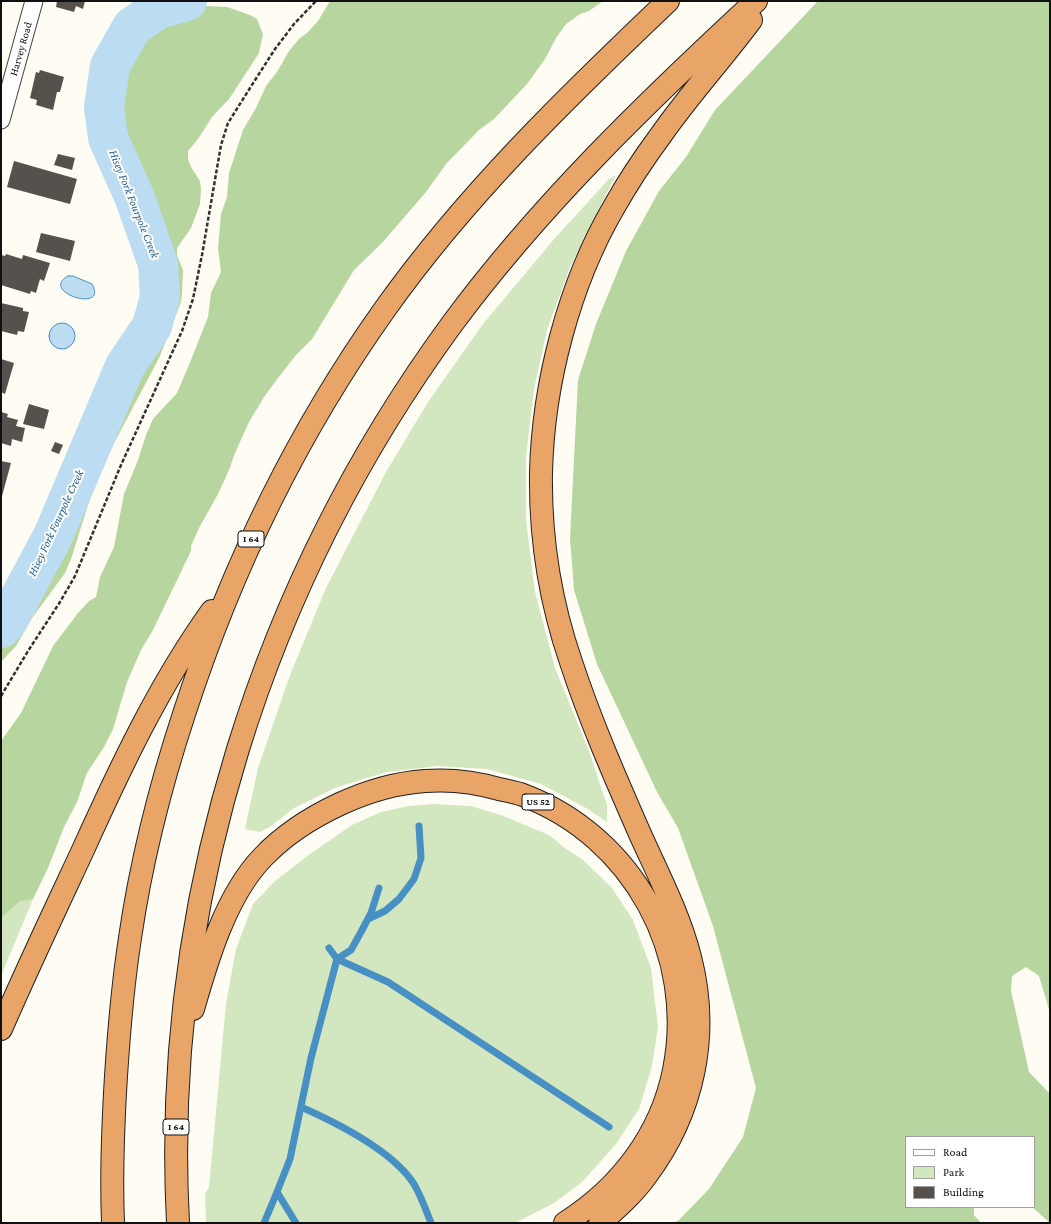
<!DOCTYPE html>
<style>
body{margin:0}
#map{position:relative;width:1051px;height:1224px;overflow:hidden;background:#fefcf3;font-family:"Crimson Pro",serif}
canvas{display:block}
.frame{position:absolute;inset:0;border:2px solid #101010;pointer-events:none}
.legend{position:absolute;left:905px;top:1136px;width:130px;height:72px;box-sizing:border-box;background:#fff;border:1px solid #9f9f9f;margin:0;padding:5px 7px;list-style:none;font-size:12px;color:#101010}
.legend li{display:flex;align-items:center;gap:8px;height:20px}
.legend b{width:20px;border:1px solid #9f9f9f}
</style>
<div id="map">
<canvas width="1051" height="1224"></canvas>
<div class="frame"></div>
<ul class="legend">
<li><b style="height:5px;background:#fff"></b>Road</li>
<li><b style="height:11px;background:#d2e7bf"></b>Park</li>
<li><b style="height:11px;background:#57514d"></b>Building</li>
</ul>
</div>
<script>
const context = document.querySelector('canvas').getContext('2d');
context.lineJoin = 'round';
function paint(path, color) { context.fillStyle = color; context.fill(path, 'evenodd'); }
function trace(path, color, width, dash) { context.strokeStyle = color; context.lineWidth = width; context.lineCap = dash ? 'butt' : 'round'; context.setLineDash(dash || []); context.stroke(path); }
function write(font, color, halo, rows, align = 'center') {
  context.font = font + ' "Crimson Pro",serif'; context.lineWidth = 4; context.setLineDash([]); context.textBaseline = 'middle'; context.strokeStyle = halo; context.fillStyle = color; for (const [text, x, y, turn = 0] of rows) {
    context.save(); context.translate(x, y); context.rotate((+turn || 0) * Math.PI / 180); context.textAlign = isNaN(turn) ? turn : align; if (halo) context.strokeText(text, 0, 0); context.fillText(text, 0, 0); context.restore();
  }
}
paint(new Path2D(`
 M616 175 570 267 547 330 534 389 526 457V520L535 592 555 668 589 751 607 805V822L586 808 541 784 487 769 437 766 387 772 337 787 294 808 271 826 260 832 245 829 258 768 290 675 326 588 386 472 428 402 483 324 555 238 609 179Z
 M433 804 471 806 501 815 549 835 566 849 582 859 612 888 633 920 651 968 658 1027 652 1066 639 1109 616 1144 582 1182 554 1203 515 1223H206L205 1194 209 1187 226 1004 236 949 253 904 275 881 310 854 352 825 381 812 409 806Z
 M33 899 3 971 1 975V918L19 902Z`), '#d2e7bf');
paint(new Path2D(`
 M330 1H603L589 11 580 14 566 24 556 38 545 59 527 84 494 119 479 130 446 164 426 192 382 243 354 270 312 339 296 355 278 378 264 397 249 422 235 453 229 470 218 494 199 528 191 546V551L153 630 141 650 127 682 113 729 104 747 87 773 77 802 64 827 48 868 33 899 19 902 1 918V741L21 713 53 646 78 613 89 601 96 597 100 577 114 547 124 494 138 460 146 435 153 419 177 393 191 360 208 317 211 293 221 272 218 248 221 214 227 197 229 173 243 130 256 108 266 86 277 72 289 51 299 39 307 33 318 21Z
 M818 1H1050V1013L1039 976 1026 967 1012 976 1011 991 1029 1072 1050 1094V1223L1032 1207H1034V1137H906V1207H974V1215L981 1223H673L679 1220 709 1189 743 1137 756 1088 713 926 678 828 657 792 597 664 574 590 570 538 578 380 596 324 626 251 659 191 686 157 715 110Z
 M209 6 227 7 250 15 257 19 263 34 259 53 237 87 229 99 212 117 198 139 188 151V159L191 167 200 181 201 189 200 204 191 228 177 248V255L183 270 182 294 181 302 160 356 110 451 93 489 71 559 65 573 32 618 16 646 1 662V640L21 617 29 602 40 585 63 538 68 531 88 483 101 462 116 422 124 393 153 341 169 311 171 303 170 285 162 252 160 235 148 211 139 186 117 138 114 122 113 95 118 79 132 50 142 37 154 25 175 11 183 7Z`), '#b7d69f');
const water = new Path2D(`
 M68 276H73L92 284C109 314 38 292 68 276Z
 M49 336a13 13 0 1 1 26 0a13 13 0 1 1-26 0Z`);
paint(water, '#bcdcf2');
trace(water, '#488fc3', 1);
trace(new Path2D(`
 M368 919 385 911 399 899 414 879 421 858 419 826
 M337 959 388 982 609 1127
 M337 959 351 950 361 932 371 913 379 888
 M301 1107C337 1123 392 1150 414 1184 421 1196 426 1210 431 1223
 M277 1192 296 1223
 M264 1223 277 1192 290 1159 311 1058 337 959 329 948`), '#488fc3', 7);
trace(new Path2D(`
 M1 628 8 620 53 536 125 366 152 326 160 297 158 264 134 196 108 138 104 107 110 66 132 27 158 9 187 1`), '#bcdcf2', 40);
paint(new Path2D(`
 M57 1H85L83 9 76 6 74 12 56 7Z
 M40 70 64 77 60 92H57L53 110 36 105 37 100 30 98 36 72 39 73Z
 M58 154 75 158 72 170 54 165Z
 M14 161 77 179 70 204 7 187Z
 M41 233 75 241 70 261 36 252Z
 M6 254 22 259 23 255 50 263 44 281 40 279 36 293 31 291 30 294 1 285V255L5 256Z
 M1 303 23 308V311L29 312 24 332 18 331 17 335 1 331Z
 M1 359 14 363 5 394 1 392Z
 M29 404 49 410 44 429 23 424Z
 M1 412 8 414 7 417 18 420 16 426 25 428 22 442 12 439 11 446 1 443Z
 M55 442 63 445 59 454 51 451Z
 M1 461 11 463 2 496 1 495Z`), '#57514d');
const street = new Path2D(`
 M1 120 34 1`);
const highway = new Path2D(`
 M193 1009C207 960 226 895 263 857 284 835 312 817 340 804 366 792 396 783 425 781 450 779 475 782 499 789 507 791 515 792 523 795 634 837 697 955 674 1070 661 1135 620 1188 565 1223
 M1 1029C27 969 55 910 83 850 120 768 159 685 212 611
 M113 1223C111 1174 113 1125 116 1076 119 1030 123 983 130 938 141 862 160 787 184 714 231 569 296 434 385 309 466 195 567 97 668 1
 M178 1223C161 902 263 582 452 324 540 205 648 101 756 1
 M600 1223C616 1209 633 1194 646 1176 694 1112 710 1034 690 957 679 914 658 874 640 834 615 777 590 720 571 662 550 601 540 537 541 473 543 384 569 284 614 207 628 182 644 158 661 135 689 95 722 59 751 20`);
trace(street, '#434343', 19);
trace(highway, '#212121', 24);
trace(new Path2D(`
 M1 696 28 651 60 602 75 576 121 465 182 331 193 299 202 255 221 145 228 123 250 88 275 49 294 24 316 1`), '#323232', 2.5, [4, 2]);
trace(street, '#fff', 17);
trace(highway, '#e8a567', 22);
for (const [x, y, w] of [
 [251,539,26],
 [538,802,32],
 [176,1127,26]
]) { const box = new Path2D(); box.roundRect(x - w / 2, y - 8, w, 16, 3); context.fillStyle = '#fff'; context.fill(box); trace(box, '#101010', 1); }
write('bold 10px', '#101010', null, [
 ["I 64",251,539],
 ["US 52",538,802],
 ["I 64",176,1127]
]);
write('11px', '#101010', '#fff', [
 ["Harvey Road",21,49,-74]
]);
write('italic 12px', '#226298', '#fff', [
 ["Hisey Fork Fourpole Creek",134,204,68],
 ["Hisey Fork Fourpole Creek",56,523,-65]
]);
</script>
